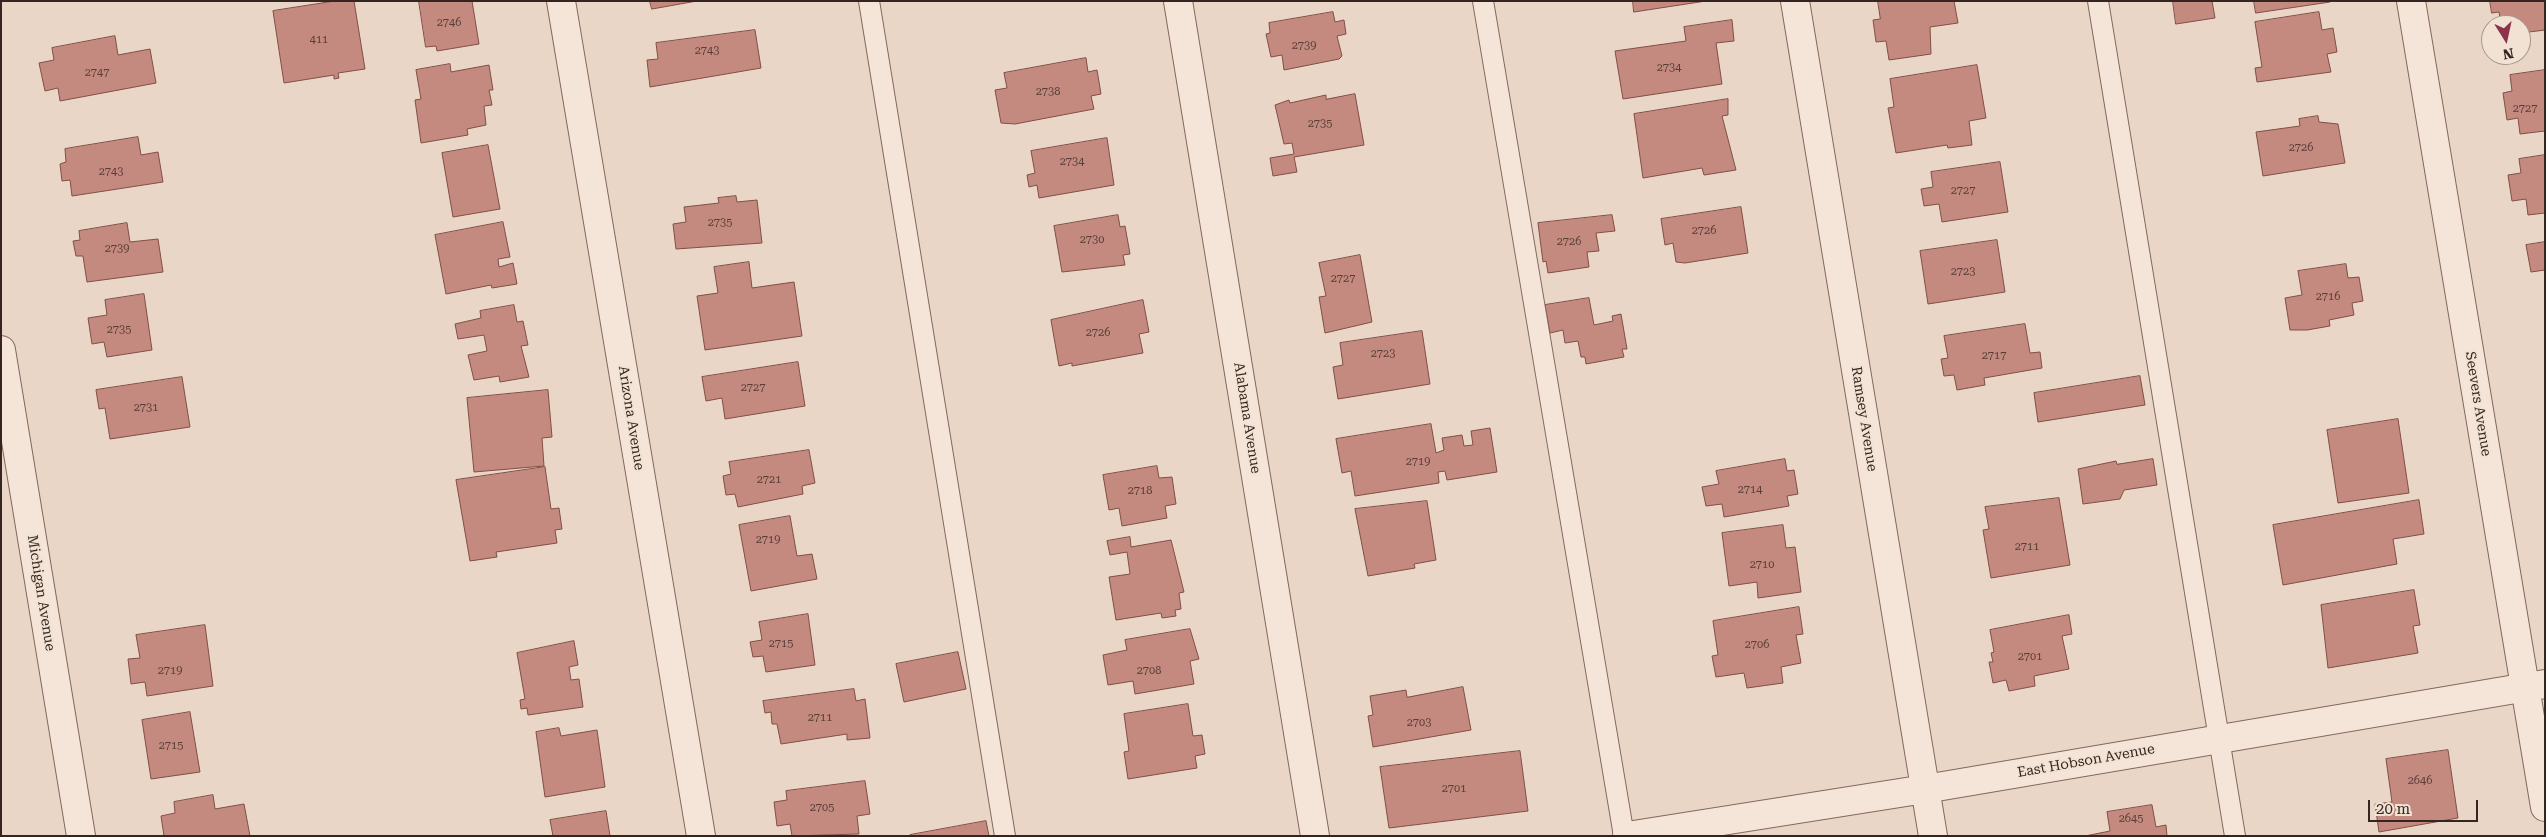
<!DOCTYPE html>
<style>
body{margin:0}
#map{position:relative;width:2546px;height:837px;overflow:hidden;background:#ead6c6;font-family:"Roboto Serif",serif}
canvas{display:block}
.frame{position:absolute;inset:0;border:2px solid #352420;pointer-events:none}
.north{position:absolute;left:2481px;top:15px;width:50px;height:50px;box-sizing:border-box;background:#f2e2d4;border:1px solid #a6968c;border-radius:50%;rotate:170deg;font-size:14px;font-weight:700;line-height:20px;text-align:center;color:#352420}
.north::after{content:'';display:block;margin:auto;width:18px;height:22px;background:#8c344b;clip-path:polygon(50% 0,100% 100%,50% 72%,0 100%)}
.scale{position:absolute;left:2368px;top:800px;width:110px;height:22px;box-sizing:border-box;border:2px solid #352420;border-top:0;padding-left:6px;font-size:15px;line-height:18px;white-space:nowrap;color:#352420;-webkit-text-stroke:4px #f2e2d4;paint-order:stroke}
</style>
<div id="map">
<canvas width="2546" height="837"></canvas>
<div class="frame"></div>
<div class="north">N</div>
<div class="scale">20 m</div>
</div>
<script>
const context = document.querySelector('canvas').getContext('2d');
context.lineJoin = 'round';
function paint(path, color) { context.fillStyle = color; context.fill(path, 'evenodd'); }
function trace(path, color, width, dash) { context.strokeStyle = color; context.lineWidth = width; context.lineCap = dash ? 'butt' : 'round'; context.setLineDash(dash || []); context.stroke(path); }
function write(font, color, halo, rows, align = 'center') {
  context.font = font + ' "Roboto Serif",serif'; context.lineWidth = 4; context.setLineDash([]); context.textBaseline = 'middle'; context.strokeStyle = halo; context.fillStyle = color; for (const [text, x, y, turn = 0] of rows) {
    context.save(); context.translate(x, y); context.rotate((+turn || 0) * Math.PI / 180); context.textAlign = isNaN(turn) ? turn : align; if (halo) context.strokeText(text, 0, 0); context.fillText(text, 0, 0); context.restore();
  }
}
const building = new Path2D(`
 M335 1H354L365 69 338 73 339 78 334 79V75L284 83 273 11Z
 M419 1H472L479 44 437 51 436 46 426 47Z
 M650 1H697L652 9Z
 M1633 1H1706L1634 12Z
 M1878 1H1954L1958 23 1930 27 1931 54 1889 60 1886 41 1876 42 1873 20 1880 19Z
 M2173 1H2212L2215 18 2176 24Z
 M2254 1H2330V2L2256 13Z
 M2490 1H2545V30L2521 33V25H2501L2499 12 2492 13Z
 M1333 12 1335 22 1344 20 1346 34 1337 36 1342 56 1339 59 1284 70 1282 55 1271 57 1266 34 1270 33 1269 23Z
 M2319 12 2322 30 2333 28 2337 52 2327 54 2331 72 2257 82 2255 68 2262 67 2255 22Z
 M1732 20 1734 41 1716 43 1722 84 1623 99 1615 51 1686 41 1684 27Z
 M755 30 761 68 650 87 647 60 658 59 656 43Z
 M115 36 118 55 150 49 156 83 60 101 58 88 45 91 39 63 54 60 52 48Z
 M1086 58 1088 72 1097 70 1101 94 1091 96 1094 109 1015 124 1001 123 995 90 1007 88 1004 73Z
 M450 64 451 72 489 65 493 90H489L492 105 484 106 486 125 467 129 468 135 421 143 415 100 421 99 416 70Z
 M1977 65 1986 118 1969 121 1972 145 1948 148 1947 145 1896 153 1888 108 1894 107 1890 79Z
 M2545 70V131L2520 134 2518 118 2507 120 2503 93 2512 91 2510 75Z
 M1355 94 1364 145 1294 157 1297 172 1273 176 1270 158 1294 154 1292 143 1284 144 1275 105 1289 100 1290 103 1326 95V99Z
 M1728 99V115L1722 116 1736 170 1704 175 1702 168 1643 178 1634 114Z
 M2318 116 2319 122 2338 124 2345 163 2263 176 2256 132 2300 126 2299 119Z
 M138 137 141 155 158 152 163 182 72 196 70 180 62 181 60 164 66 162 65 149Z
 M1107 138 1114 185 1039 198 1037 185 1029 187 1027 175 1035 173 1031 151Z
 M488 145 500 209 453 217 442 153Z
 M2545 155V213L2528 215 2526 199 2512 201 2508 175 2521 173 2519 159Z
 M2000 162 2008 212 1942 222 1939 204 1924 206 1921 189 1933 187 1931 172Z
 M736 196 737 202 757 200 762 243 676 249 673 224 686 222 684 207 719 203 718 198Z
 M1741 207 1748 253 1685 263 1676 262 1673 243 1665 245 1661 219Z
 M1118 215 1120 227 1125 226 1130 254 1123 255 1125 265 1062 272 1054 226Z
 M1612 215 1615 231 1596 233 1599 251 1587 252 1589 267 1548 273 1546 261 1543 262 1538 223Z
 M503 222 510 257 498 259 499 267 513 263 517 284 492 288 491 285 446 294 435 235Z
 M127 223 130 242 158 239 163 272 87 282 83 256H76L73 241 80 240 79 231Z
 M1997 240 2005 292 1928 304 1920 251Z
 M2545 242V270L2531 272 2526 245Z
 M1360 255 1372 322 1325 333 1319 297 1326 296 1319 263Z
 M749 262 752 288 794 282 802 336 705 350 697 296 718 293 714 267Z
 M2346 264 2348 278 2359 277 2363 301 2352 303 2354 315 2329 320 2330 326 2307 330H2290L2285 298 2302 295 2298 271Z
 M144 294 152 350 107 357 104 342 92 344 88 318 107 315 105 300Z
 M1589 298 1594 325 1613 321 1612 316 1621 314 1627 349H1622L1624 357 1586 364 1585 357H1581L1578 341 1565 343 1563 330 1550 333 1545 305Z
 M1143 300 1149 332 1139 334 1143 353 1072 366V363L1059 366 1051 320Z
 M514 305 517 322 523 321 528 345 521 346 529 377 500 382 499 376 474 380 468 355 487 351 484 335 458 339 455 324 481 318 480 311Z
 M2025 324 2030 353 2040 352 2042 368 1984 378 1985 385 1957 390 1954 375 1944 376 1941 359 1948 358 1944 336Z
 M1422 331 1430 384 1338 399 1333 367 1343 365 1340 343Z
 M798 362 805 406 725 419 722 398 706 401 702 377Z
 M2140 376 2145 405 2038 422 2034 393Z
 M182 377 190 427 110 439 105 408 99 409 96 390Z
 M548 390 552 437 542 438 544 466 474 472 467 398Z
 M2398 419 2409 493 2338 503 2327 430Z
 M1431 424 1436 453 1444 450 1442 438 1462 435 1464 446 1473 445 1471 431 1490 428 1497 472 1447 480 1445 471 1438 472 1439 483 1355 496 1351 471 1342 473 1336 439Z
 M809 450 815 483 802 486 803 494 738 507 735 494 726 495 723 476 731 474 729 462Z
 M1785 459 1787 471 1794 470 1798 494 1787 496 1789 506 1724 517 1722 504 1706 506 1702 487 1719 484 1716 471Z
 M2153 459 2157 485 2124 490 2120 499 2083 504 2078 469 2116 461 2117 464Z
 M1157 466 1159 478 1172 477 1176 504 1165 506 1167 518 1122 526 1119 508 1109 510 1103 475Z
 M545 467 551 509 559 508 562 529 555 530 557 543 496 552 497 557 470 561 456 480Z
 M2059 498 2070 565 1991 578 1983 530 1989 529 1985 507Z
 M2419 500 2424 534 2393 539 2397 564 2283 585 2273 525Z
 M1427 501 1436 560 1414 564 1415 568 1368 576 1355 509Z
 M790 516 797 556 812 554 817 579 751 591 739 525Z
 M1783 525 1786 548 1795 547 1801 592 1758 598 1757 582 1729 586 1722 533Z
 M1130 537 1131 547 1171 540 1184 592 1179 593 1181 609 1175 610 1176 616 1162 618 1161 613 1116 620 1109 577 1130 574 1127 552 1110 555 1107 541Z
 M2414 590 2420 625 2413 626 2418 653 2328 668 2321 605Z
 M1799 607 1803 634 1796 635 1801 663 1781 667 1783 683 1747 688 1744 673 1716 677 1712 656 1718 655 1713 621Z
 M808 614 815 665 766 672 763 656 753 657 750 642 762 640 759 622Z
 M2069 615 2072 634 2062 636 2069 669 2034 676 2035 686 2009 691 2006 680 1993 683 1989 662H1993L1991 653 1994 652 1990 630Z
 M205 625 213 686 147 696 145 682 131 684 128 659 140 658 136 635Z
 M1190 629 1199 659 1190 661 1194 684 1135 694 1133 681 1108 685 1103 655 1127 650 1125 640Z
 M574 641 578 665 569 667 571 680 579 679 583 707 528 715 527 708 521 709 520 700 525 699 517 653Z
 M958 652 966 689 904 702 896 664Z
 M1463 687 1471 730 1373 747 1368 716 1373 715 1370 696 1406 690 1407 697Z
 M854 689 856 701 865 699 870 738 847 740V734L781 744 777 724H772L771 712 765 713 763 701Z
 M1188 704 1193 736 1202 735 1205 754 1195 756 1197 768 1128 779 1124 752 1129 751 1124 714Z
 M190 712 200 772 151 779 142 720Z
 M559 728 561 736 597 730 605 787 545 797 536 732Z
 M2448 750 2458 818 2379 832 2375 804 2392 802 2386 759Z
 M1520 751 1528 811 1389 828 1380 767Z
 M865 781 870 814 857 816 859 834 792 836 790 824 777 826 774 802 787 800 786 791Z
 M213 795 215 809 244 804 250 836H164L161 816 175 813 174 802Z
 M2152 805 2156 827 2166 825 2167 836H2085L2110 831 2107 812Z
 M606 811 610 836H553L550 820Z
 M986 821 989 836H910V835Z`);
paint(building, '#c48a7f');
trace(building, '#804e46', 1);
const service = new Path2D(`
 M869 1 1005 836
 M1483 1 1624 836
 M2098 1 2235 836`);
const minor = new Path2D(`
 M561 1 701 836
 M1178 1 1315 836
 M1795 1 1933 836
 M2411 1 2545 807
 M1 350 81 836
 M1627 836 1925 789 2545 684`);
trace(service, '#83685d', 22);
trace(minor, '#83685d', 30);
trace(service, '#f5e5d8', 20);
trace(minor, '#f5e5d8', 28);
write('11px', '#593e38', null, [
 ["2746",449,23],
 ["411",319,40],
 ["2739",1304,46],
 ["2743",707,51],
 ["2734",1669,68],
 ["2747",97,73],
 ["2738",1048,92],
 ["2727",2525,109],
 ["2735",1320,124],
 ["2726",2301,148],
 ["2734",1072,162],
 ["2743",111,172],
 ["2727",1963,191],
 ["2735",720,223],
 ["2726",1704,231],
 ["2730",1092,240],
 ["2726",1569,242],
 ["2739",117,249],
 ["2723",1963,272],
 ["2727",1343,279],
 ["2716",2328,297],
 ["2735",119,330],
 ["2726",1098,333],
 ["2723",1383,354],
 ["2717",1994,356],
 ["2727",753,388],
 ["2731",146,408],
 ["2719",1418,462],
 ["2721",769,480],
 ["2714",1750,490],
 ["2718",1140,491],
 ["2719",768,540],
 ["2711",2027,547],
 ["2710",1762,565],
 ["2715",781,644],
 ["2706",1757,645],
 ["2701",2030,657],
 ["2719",170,671],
 ["2708",1149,671],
 ["2711",820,718],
 ["2703",1419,723],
 ["2715",171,746],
 ["2646",2420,781],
 ["2701",1454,789],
 ["2705",822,808],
 ["2645",2131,819]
]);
write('14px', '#352420', '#f2e2d4', [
 ["Seevers Avenue",2478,404,81],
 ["Arizona Avenue",631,418,81],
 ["Alabama Avenue",1247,418,81],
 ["Ramsey Avenue",1864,419,81],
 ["Michigan Avenue",41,593,81],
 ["East Hobson Avenue",2086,761,-10]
]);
</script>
